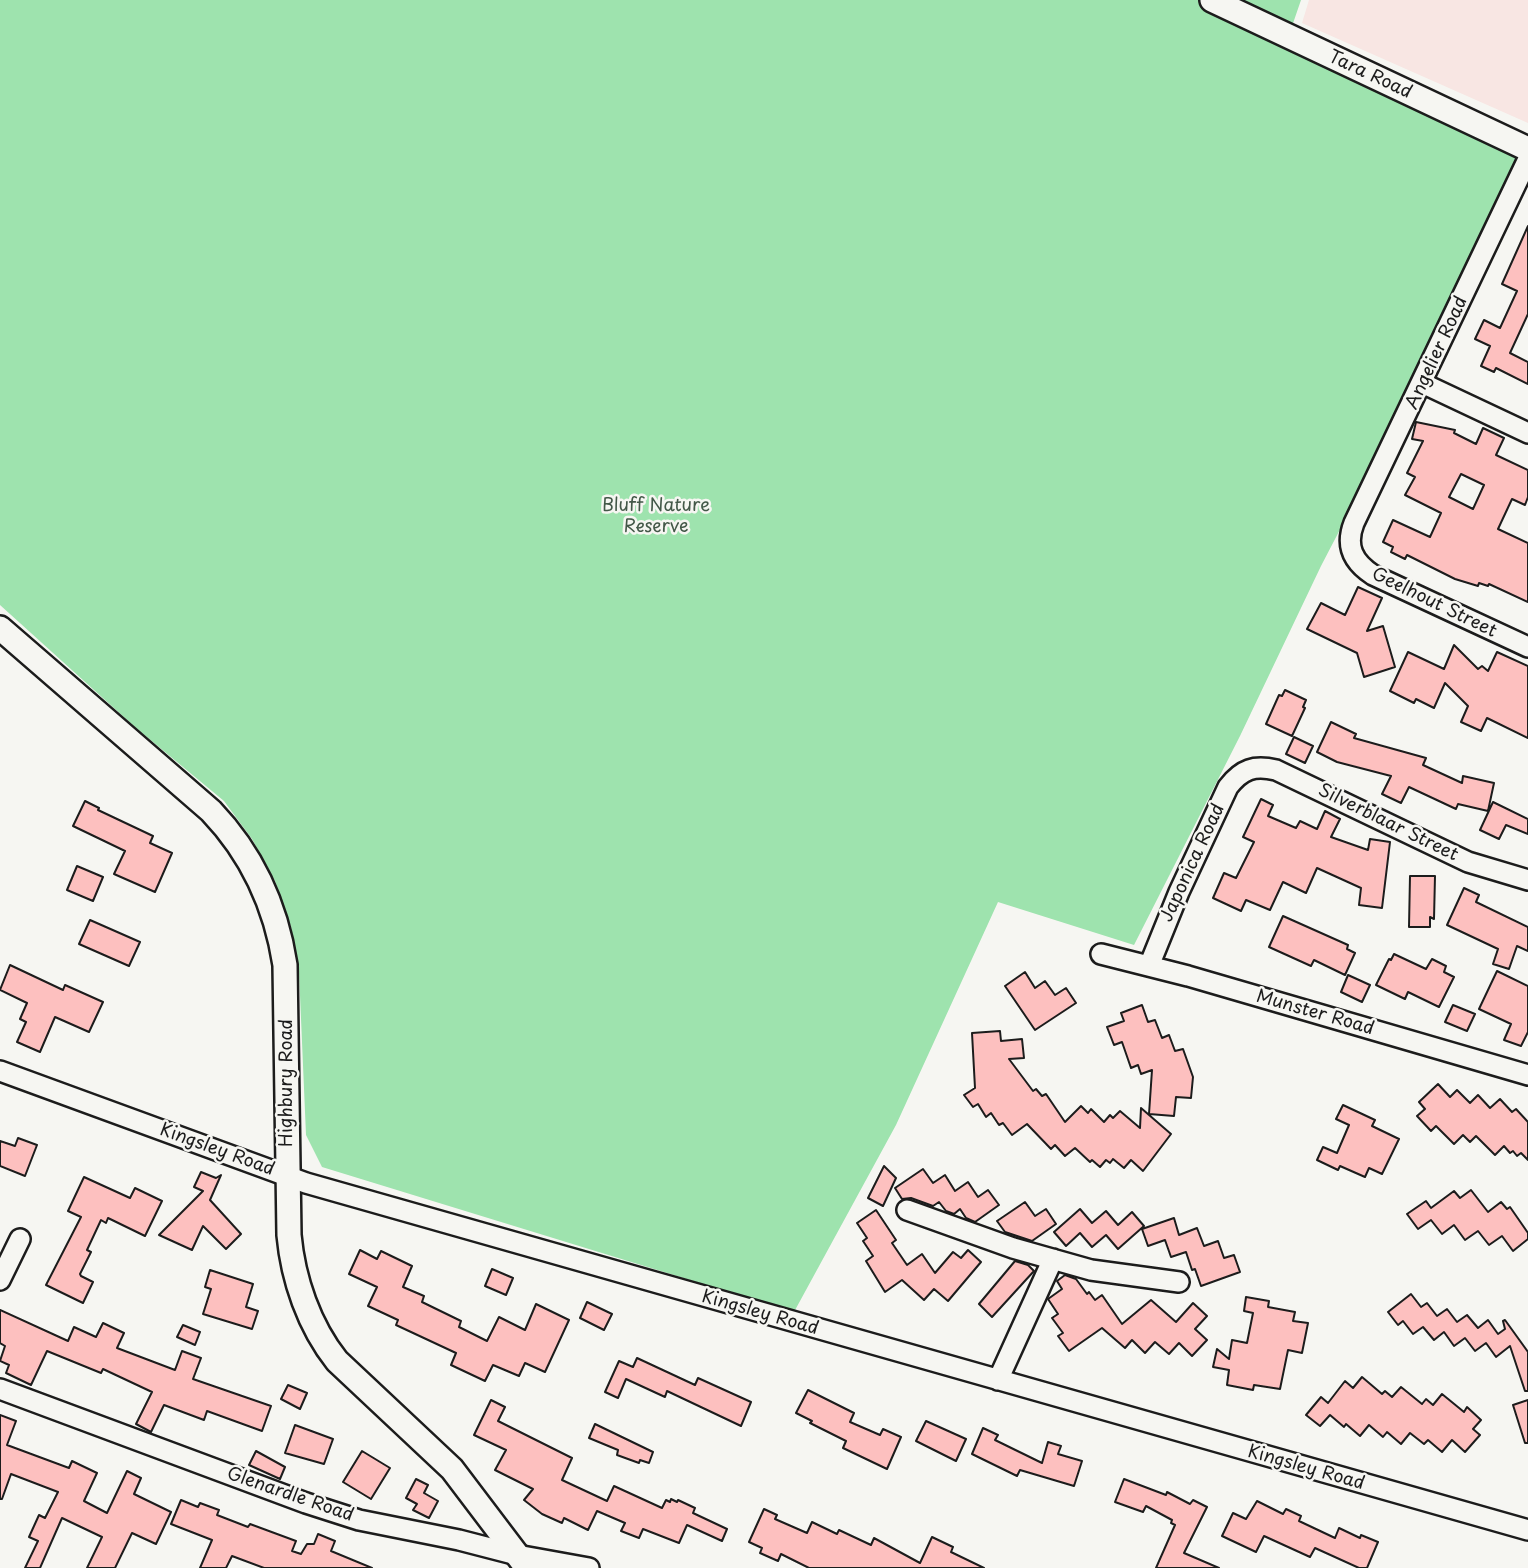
<!DOCTYPE html>
<style>
body{margin:0}
canvas{display:block;background:#f6f6f2}
</style>
<canvas width="1528" height="1568"></canvas>
<script>
const context = document.querySelector('canvas').getContext('2d');
context.lineJoin = 'round';
function paint(path, color) { context.fillStyle = color; context.fill(path, 'evenodd'); }
function trace(path, color, width, dash) { context.strokeStyle = color; context.lineWidth = width; context.lineCap = dash ? 'butt' : 'round'; context.setLineDash(dash || []); context.stroke(path); }
function write(font, color, halo, rows, align = 'center') {
  context.font = font + ' "Playpen Sans",sans-serif'; context.lineWidth = 5; context.setLineDash([]); context.textBaseline = 'middle'; context.strokeStyle = halo; context.fillStyle = color; for (const [text, x, y, turn = 0] of rows) {
    context.save(); context.translate(x, y); context.rotate((+turn || 0) * Math.PI / 180); context.textAlign = isNaN(turn) ? turn : align; if (halo) context.strokeText(text, 0, 0); context.fillText(text, 0, 0); context.restore();
  }
}
paint(new Path2D(`
 M1309 0H1528V123L1302 23Z`), '#f8e6e3');
paint(new Path2D(`
 M0 0H1301L1289 35 1528 148V168L1321 566 1240 736 1134 945 998 902 896 1125 794 1312 322 1167 306 1135 299 972 291 927 275 881 252 839 224 801 136 728 0 605Z`), '#9ee3ae');
const building = new Path2D(`
 M1528 226V314L1510 353 1528 362V384L1496 368 1494 372 1481 366 1490 346 1475 339 1484 320 1500 328 1517 291 1502 284Z
 M1416 422 1455 430 1454 433 1476 444 1483 428 1504 438 1496 455 1528 470V497L1525 505 1512 499 1498 529 1528 543V602L1489 584 1488 586 1479 583 1478 586 1455 579 1407 555 1405 559 1391 552 1393 547 1383 542 1393 520 1430 537 1441 513 1405 495 1415 477 1407 473 1423 441 1412 439ZM1461 474 1484 485 1473 509 1449 497Z
 M1358 587 1382 598 1367 631 1383 626 1395 667 1364 677 1357 653 1307 629 1321 603 1345 615Z
 M1454 645 1478 669 1482 666 1488 671 1497 652 1528 666V738L1487 718 1481 731 1461 722 1468 706 1445 683 1434 708 1416 699 1414 703 1390 691 1408 652 1444 669Z
 M1285 690 1306 700 1303 707 1305 708 1292 736 1266 724 1279 695 1282 696Z
 M1331 722 1356 734 1354 738 1426 758 1423 765 1462 783 1463 776 1494 783 1488 811 1458 804 1456 809 1409 787 1401 803 1382 794 1391 776 1337 762 1317 752Z
 M1294 737 1313 746 1305 763 1286 754Z
 M1261 799 1273 805 1268 816 1296 828 1300 821 1317 829 1325 811 1340 819 1331 837 1368 850 1370 839 1390 842 1382 908 1359 905 1361 888 1317 868 1306 893 1283 882 1270 910 1246 900 1241 911 1213 898 1224 873 1236 878 1254 842 1243 837Z
 M85 801 99 808 98 810 153 836 150 843 172 853 155 892 114 874 125 851 73 826Z
 M1493 802 1528 819V834L1506 825 1499 839 1480 830Z
 M77 866 103 877 93 901 67 890Z
 M1410 876H1435L1434 919 1430 917V927H1409Z
 M1464 888 1479 895 1476 902 1528 927V951L1517 946 1509 969 1493 964 1498 949 1447 925Z
 M1283 916 1348 945 1347 949 1355 953 1345 975 1314 960 1311 966 1269 947Z
 M90 920 140 942 129 966 79 944Z
 M1394 954 1426 969 1432 959 1446 966 1444 972 1454 977 1439 1007 1408 992 1405 999 1376 985 1389 959 1391 960Z
 M10 965 63 990 65 985 103 1002 89 1032 55 1017 40 1052 17 1042 26 1022 20 1019 27 1003 0 990Z
 M1497 971 1528 986V1032L1521 1046 1504 1040 1511 1024 1479 1009Z
 M1025 972 1035 988 1045 981 1055 995 1066 988 1076 1003 1035 1030 1005 986Z
 M1348 975 1370 985 1362 1002 1341 992Z
 M1142 1005 1148 1022 1155 1020 1162 1038 1169 1035 1175 1051 1183 1049 1193 1077 1191 1098 1176 1097 1174 1116 1149 1114 1152 1070 1141 1074 1138 1065 1131 1068 1122 1042 1114 1045 1107 1027 1124 1021 1121 1013Z
 M1453 1005 1475 1014 1467 1031 1445 1022Z
 M1000 1031 1001 1041 1022 1039 1024 1058 1009 1059 1033 1091 1036 1089 1042 1096 1046 1094 1065 1122 1081 1106 1088 1113 1091 1109 1104 1122 1110 1115 1113 1118 1120 1111 1140 1128 1141 1108 1171 1134 1143 1171 1131 1160 1124 1168 1113 1159 1110 1163 1106 1160 1100 1167 1092 1160 1090 1162 1075 1148 1065 1156 1055 1145 1051 1149 1027 1124 1012 1135 1003 1123 999 1125 991 1113 986 1117 978 1104 973 1107 964 1095 975 1088 972 1033Z
 M1438 1084 1450 1097 1457 1090 1470 1103 1478 1095 1490 1108 1500 1099 1512 1112 1516 1109 1528 1122V1160L1521 1153 1517 1156 1513 1151 1510 1153 1504 1146 1495 1155 1476 1136 1470 1142 1463 1135 1454 1144 1436 1126 1431 1131 1417 1116 1425 1109 1419 1102Z
 M1343 1105 1375 1120 1372 1126 1399 1139 1382 1174 1369 1168 1365 1177 1340 1166 1338 1170 1317 1160 1323 1147 1337 1153 1349 1125 1336 1119Z
 M18 1138 37 1145 25 1176 0 1166V1141L15 1146Z
 M884 1166 896 1178 883 1206 868 1198Z
 M923 1169 933 1183 945 1175 955 1191 968 1182 978 1197 988 1190 999 1205 975 1222 966 1218 960 1209 954 1214 946 1211 939 1202 933 1206 911 1198 902 1199 895 1188Z
 M201 1172 216 1178 221 1175 210 1200 241 1234 226 1249 203 1226 192 1250 159 1235 203 1191 194 1187Z
 M84 1177 130 1198 135 1188 162 1201 145 1236 108 1218 106 1223 101 1220 87 1250 91 1252 80 1274 81 1276 93 1282 83 1303 46 1285 81 1217 68 1211Z
 M1471 1190 1488 1212 1501 1202 1507 1209 1510 1207 1528 1233V1239L1513 1251 1502 1236 1489 1245 1478 1231 1465 1240 1454 1225 1442 1234 1431 1220 1418 1229 1407 1214 1426 1201 1431 1208 1454 1191 1460 1198Z
 M1025 1202 1035 1216 1046 1209 1056 1224 1032 1241 1005 1232 997 1221Z
 M1080 1209 1092 1223 1106 1211 1118 1225 1132 1212 1144 1226 1118 1249 1106 1235 1092 1247 1080 1233 1066 1246 1054 1232Z
 M876 1210 896 1240 892 1243 907 1265 922 1254 935 1273 953 1252 961 1258 968 1250 981 1262 948 1301 934 1289 924 1300 902 1280 885 1292 866 1261 873 1256 863 1241 867 1238 857 1223Z
 M1174 1218 1179 1235 1197 1228 1204 1246 1218 1241 1224 1258 1234 1255 1240 1272 1201 1286 1195 1269 1192 1270 1186 1252 1171 1257 1165 1240 1148 1246 1142 1229Z
 M360 1250 377 1259 381 1251 412 1266 403 1287 424 1296 422 1302 461 1321 459 1327 487 1341 499 1317 525 1330 536 1304 569 1320 545 1372 525 1363 519 1376 493 1365 485 1381 451 1365 456 1353 396 1325 398 1320 368 1306 377 1287 349 1274Z
 M1015 1261 1028 1265 1034 1271 992 1317 979 1304Z
 M492 1269 513 1278 506 1295 485 1286Z
 M210 1270 253 1284 246 1307 258 1311 252 1329 203 1314 211 1289 205 1287Z
 M1065 1275 1076 1279 1087 1294 1089 1292 1095 1300 1102 1295 1122 1324 1151 1300 1176 1322 1193 1303 1207 1316 1195 1329 1207 1340 1192 1356 1179 1343 1169 1354 1155 1342 1145 1353 1132 1340 1125 1348 1102 1328 1069 1351 1058 1336 1063 1333 1052 1318 1058 1314 1048 1299 1062 1289 1057 1281Z
 M1411 1294 1421 1307 1427 1303 1437 1316 1447 1309 1457 1322 1467 1315 1478 1328 1488 1320 1498 1334 1505 1329 1503 1321 1505 1320 1528 1352V1391H1525L1510 1346 1496 1357 1486 1343 1475 1351 1465 1338 1454 1346 1444 1332 1434 1340 1423 1327 1413 1334 1403 1321 1398 1325 1388 1312Z
 M1246 1297 1269 1301 1268 1307 1295 1312 1293 1321 1308 1323 1302 1353 1288 1350 1280 1389 1254 1385 1253 1390 1227 1385 1229 1370 1213 1367 1217 1349 1229 1359 1232 1340 1247 1343 1253 1313 1244 1311Z
 M587 1302 612 1314 604 1330 580 1318Z
 M0 1310 68 1341 74 1327 96 1337 103 1323 124 1333 117 1348 175 1370 182 1351 201 1358 193 1379 271 1406 262 1431 207 1411 204 1420 164 1405 151 1432 136 1424 152 1392 103 1369 101 1373 47 1351 31 1385 6 1373 9 1365 0 1361 5 1346 0 1343Z
 M183 1325 200 1332 195 1345 177 1337Z
 M637 1358 695 1385 698 1378 751 1402 741 1426 667 1391 665 1397 626 1379 618 1398 605 1392 619 1361 633 1367Z
 M1362 1377 1382 1394 1385 1391 1392 1397 1401 1387 1422 1404 1426 1399 1433 1405 1442 1394 1464 1412 1467 1407 1481 1420 1473 1429 1480 1435 1465 1452 1452 1440 1442 1452 1428 1440 1424 1444 1410 1433 1401 1444 1387 1432 1383 1437 1369 1425 1360 1436 1346 1424 1344 1427 1330 1415 1320 1426 1306 1415 1321 1397 1328 1403 1345 1381 1353 1388Z
 M288 1385 307 1393 300 1409 281 1399Z
 M808 1390 854 1413 850 1422 880 1435 883 1429 901 1437 887 1469 843 1448 846 1441 810 1423 812 1421 796 1413Z
 M491 1400 505 1407 498 1421 572 1458 562 1480 607 1501 614 1486 662 1508 666 1500 670 1502 671 1499 677 1502 678 1500 695 1508 693 1513 727 1529 722 1541 687 1525 679 1543 643 1529 639 1538 621 1531 625 1523 597 1511 588 1530 564 1518 562 1523 542 1514 524 1500 533 1489 495 1470 506 1450 474 1435Z
 M1528 1400V1443H1525L1513 1405Z
 M0 1415 16 1421 7 1445 69 1468 72 1461 97 1473 84 1501 107 1513 127 1471 141 1478 134 1494 171 1512 156 1544 132 1533 115 1568H87L102 1537 62 1518 40 1568H25L38 1541 29 1537 39 1515 45 1518 58 1492 11 1474 2 1499H0Z
 M926 1421 966 1439 956 1461 916 1441Z
 M595 1424 653 1452 649 1463 640 1460 639 1463 617 1455 618 1450 589 1438Z
 M295 1425 333 1439 324 1464 285 1453Z
 M983 1428 998 1435 995 1440 1042 1463 1048 1442 1061 1446 1058 1454 1082 1461 1074 1486 1020 1470 1017 1476 972 1454Z
 M256 1451 285 1467 280 1479 249 1465Z
 M362 1451 390 1468 371 1499 343 1482Z
 M416 1479 428 1485 424 1493 438 1501 429 1518 413 1510 417 1504 406 1498Z
 M1124 1479 1166 1495 1167 1492 1190 1504 1193 1500 1207 1507 1184 1553 1219 1568H1156L1175 1525 1171 1523 1172 1520 1146 1506 1143 1512 1115 1502Z
 M181 1500 198 1507 200 1503 219 1510 217 1515 248 1527 250 1524 296 1541 292 1551 301 1554 307 1544H314L318 1534 335 1541 331 1551 372 1568H264L232 1556 226 1568H200L212 1540 171 1524Z
 M1257 1501 1283 1514 1286 1509 1301 1516 1299 1521 1335 1538 1339 1528 1360 1538 1361 1535 1378 1542 1367 1568H1359L1315 1548 1310 1557 1264 1536 1256 1552 1222 1536 1233 1513 1246 1519Z
 M764 1509 777 1515 775 1519 807 1533 812 1522 837 1534 839 1530 871 1545 874 1538 920 1563 932 1537 953 1547 951 1552 984 1568H809L781 1554 778 1561 760 1553 762 1548 749 1542Z`);
paint(building, '#fdc0bf');
trace(building, '#1c1c1c', 2);
const minor = new Path2D(`
 M1528 159 1354 523C1345 546 1353 562 1373 575L1528 647
 M1422 383 1528 433
 M1101 954 1188 976 1528 1075
 M1149 966 1179 892 1228 787C1242 769 1254 765 1276 770L1468 862 1528 880
 M0 1071 306 1183 1528 1530
 M907 1210 1013 1248 1091 1270 1179 1282
 M0 1280 20 1239
 M998 1380 1053 1259
 M0 1389 306 1503 359 1520 459 1540 517 1555 589 1568`);
const tertiary = new Path2D(`
 M1212 0 1528 149
 M0 628 211 811C253 855 276 906 285 965L289 1235C293 1279 309 1326 337 1361L452 1469 527 1568`);
trace(minor, '#1c1c1c', 24);
trace(tertiary, '#1c1c1c', 28);
trace(minor, '#f6f6f2', 19);
trace(tertiary, '#f6f6f2', 23);
write('18px', '#1c1c1c', '#f6f6f2', [
 ["Tara Road",1370,75,25],
 ["Angelier Road",1437,353,-65],
 ["Geelhout Street",1434,603,26],
 ["Silverblaar Street",1388,823,26],
 ["Japonica Road",1193,863,-65],
 ["Munster Road",1315,1013,16],
 ["Highbury Road",287,1083,-90],
 ["Kingsley Road",217,1150,20],
 ["Kingsley Road",760,1313,16],
 ["Kingsley Road",1306,1468,16],
 ["Glenardle Road",290,1495,19]
]);
write('18px', '#435848', '#f6f6f2', [
 ["Bluff Nature",656,506],
 ["Reserve",656,527]
]);
</script>
